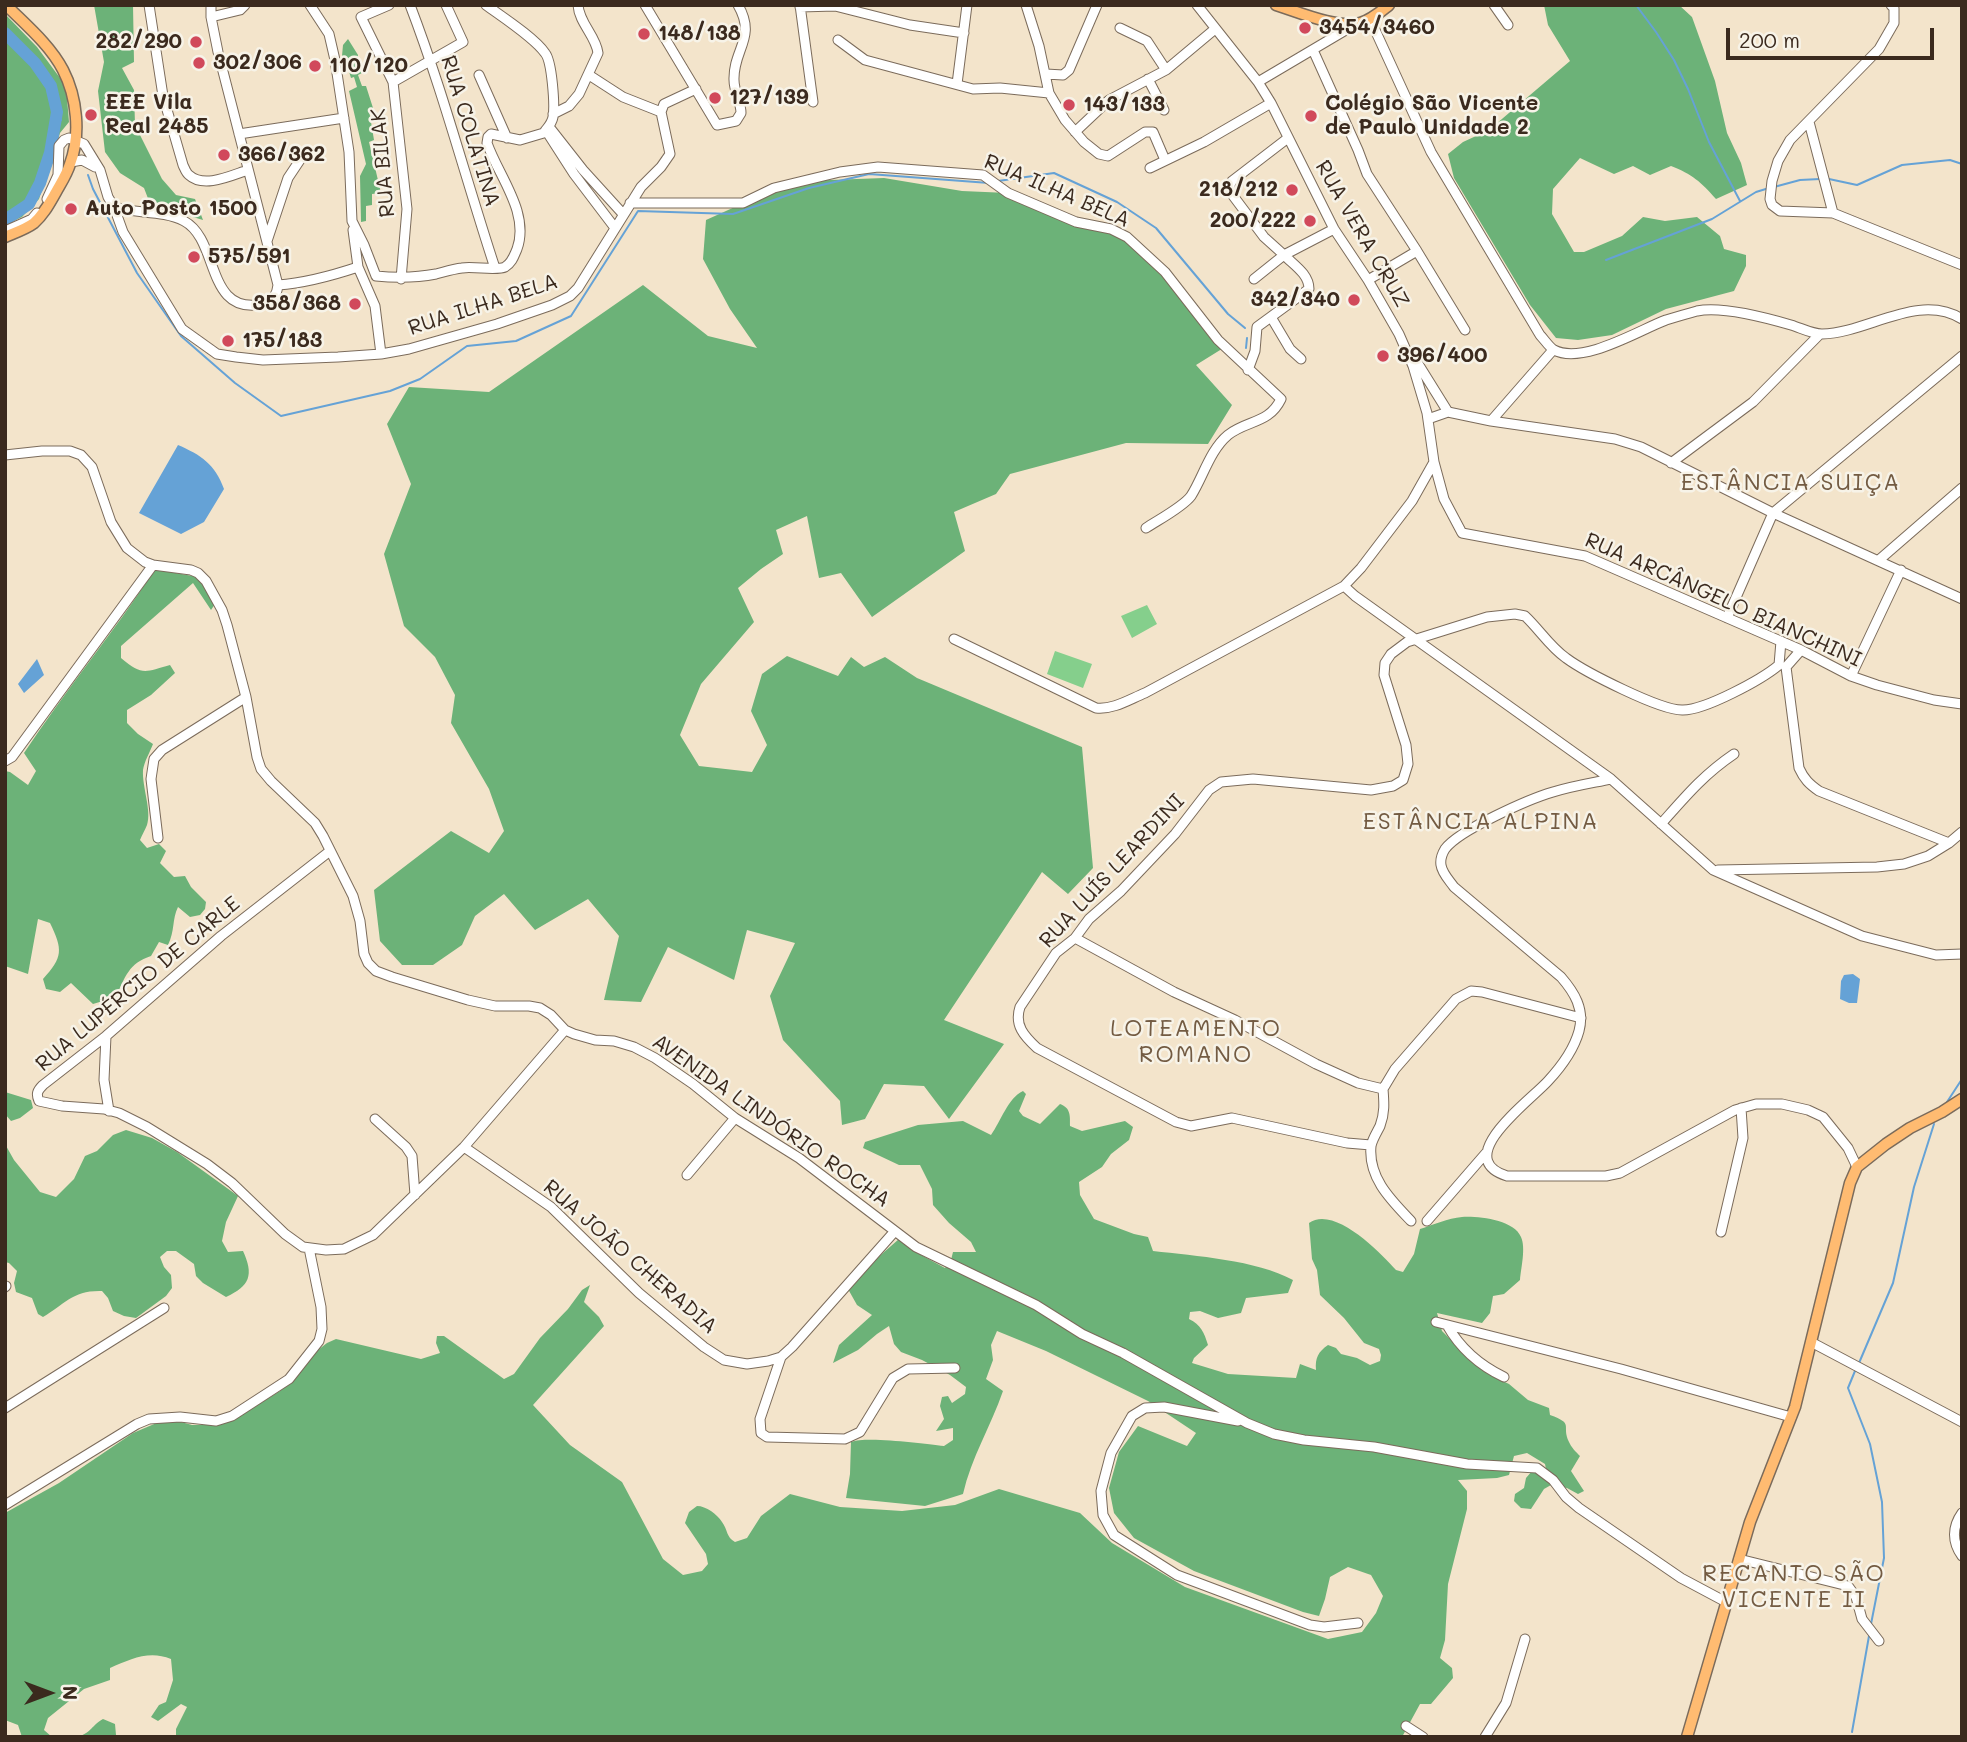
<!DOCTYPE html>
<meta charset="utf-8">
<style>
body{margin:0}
#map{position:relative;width:1967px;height:1742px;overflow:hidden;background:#f3e4cb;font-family:Mali,sans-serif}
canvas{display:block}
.frame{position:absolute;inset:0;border:7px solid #3b2a1e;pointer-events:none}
.north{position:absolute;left:14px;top:1658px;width:70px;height:70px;-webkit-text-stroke:5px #f7f3e8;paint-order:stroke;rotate:90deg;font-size:19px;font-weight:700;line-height:28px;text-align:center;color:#3b2a1e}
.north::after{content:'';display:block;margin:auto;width:24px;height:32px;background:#3b2a1e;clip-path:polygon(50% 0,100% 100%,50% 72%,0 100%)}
.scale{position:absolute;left:1726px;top:28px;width:208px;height:32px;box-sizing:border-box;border:4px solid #3b2a1e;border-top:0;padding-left:9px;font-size:21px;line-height:24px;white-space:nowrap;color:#3b2a1e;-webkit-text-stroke:5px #f7f3e8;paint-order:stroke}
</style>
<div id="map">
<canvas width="1967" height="1742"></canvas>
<div class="frame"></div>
<div class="north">N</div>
<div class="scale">200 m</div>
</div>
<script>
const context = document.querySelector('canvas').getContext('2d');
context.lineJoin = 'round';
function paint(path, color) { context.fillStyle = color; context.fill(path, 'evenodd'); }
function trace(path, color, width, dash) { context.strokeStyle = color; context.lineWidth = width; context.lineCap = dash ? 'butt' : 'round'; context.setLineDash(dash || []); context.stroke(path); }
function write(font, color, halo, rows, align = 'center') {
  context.font = font + ' Mali,sans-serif'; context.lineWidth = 5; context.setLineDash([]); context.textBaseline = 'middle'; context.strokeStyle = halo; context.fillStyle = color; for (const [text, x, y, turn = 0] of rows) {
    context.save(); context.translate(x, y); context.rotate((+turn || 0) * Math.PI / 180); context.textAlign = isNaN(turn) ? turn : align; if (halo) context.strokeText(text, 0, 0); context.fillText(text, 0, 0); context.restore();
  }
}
paint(new Path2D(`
 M1147 605 1157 624 1132 638 1121 616Z
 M1055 651 1092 664 1083 688 1047 674Z`), '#85cf8c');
paint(new Path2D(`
 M94 5H133L134 62 122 68 134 90 135 125 162 179 176 195 195 199 203 220 186 215 154 214 144 188 120 173 105 152 98 91 104 62Z
 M1544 5H1679L1692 17 1715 81 1727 133 1741 163 1747 185 1716 199C1701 182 1692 174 1671 166L1650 175 1633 166 1614 174 1580 158 1553 189 1552 214 1574 252H1584L1622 236 1643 217 1665 221 1697 217 1720 236 1724 249 1746 255V266L1734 291 1666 309 1612 335 1578 340 1556 338 1530 305 1454 178 1448 154 1463 142 1489 130 1570 61 1548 25Z
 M5 14 37 47 66 86 69 122 60 133 39 199 22 217 5 225Z
 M348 39 358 55 357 61 362 73 358 75 362 86H366L373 108 369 110 374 140 369 142 381 193 372 194V205L366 206V221L361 222 360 176 366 164 349 91 357 87 354 77 351 78 345 59 342 56 343 45Z
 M884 178 962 191 1008 193 1127 237 1165 272 1225 347 1196 365 1232 405 1208 444 1126 443 1010 474 996 494 954 512 965 551 872 617 841 573 819 578 807 516 776 530 783 554 761 569 738 588 754 622 701 684 680 735 699 766 752 772 767 745 751 711 762 674 787 656 838 676 851 657 864 667 885 657 917 678 1082 747 1093 868 1068 894 1042 872 944 1020 1004 1044 949 1119 924 1086 884 1084 865 1119 842 1125 840 1101 783 1040 770 996 795 943 747 930 734 980 668 947 641 1002 604 1000 619 936 588 899 535 930 504 894 475 916 462 945 433 965H402L380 941 374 890 451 831 489 853 504 831 489 789 451 723 455 695 435 657 404 626 384 554 411 484 387 424 409 387 489 392 643 285 708 336 757 348 730 309 703 259 706 220 757 197 803 181Z
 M159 570 198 577 215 604 211 610 193 583 121 646V658C142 676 145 672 170 665L175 673 151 695 127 710V723L138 734 153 744C150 752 144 762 143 770 142 787 152 811 147 825 145 830 142 835 140 840L147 848 159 844 166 851 160 863 174 877 185 876 191 887 206 902 205 909 200 915 190 917 178 907C172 919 175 931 168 945L159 942 151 956C129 963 125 977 116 997L93 1004 71 983 60 992 46 989 43 979C63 957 63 950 50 923L38 919 28 974 5 966V771L10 772 28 785 36 771 24 753C65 691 113 633 154 571Z
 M1023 1091 1026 1094 1019 1111 1023 1116 1040 1124 1060 1104C1071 1108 1070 1116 1070 1126L1082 1131 1125 1121 1133 1127 1129 1140 1111 1154 1102 1167 1079 1182 1080 1195 1094 1219 1134 1234 1148 1237 1153 1251C1196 1256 1256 1260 1293 1280L1288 1293 1246 1298 1241 1313 1218 1318 1200 1311 1190 1312 1189 1319C1201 1325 1204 1332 1208 1345L1194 1358 1192 1363 1228 1374 1296 1378 1300 1364 1316 1370C1315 1358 1318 1352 1328 1345L1336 1348 1341 1354 1357 1358 1370 1365 1380 1361 1381 1355 1379 1349 1364 1343 1344 1318 1320 1295 1317 1270 1312 1259 1309 1223C1334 1205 1380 1252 1396 1270L1403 1272 1414 1254 1420 1229C1433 1225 1448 1218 1462 1217 1479 1216 1514 1220 1521 1237 1526 1248 1521 1268 1520 1280L1504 1294 1493 1296 1490 1313 1482 1323 1437 1313 1442 1331 1464 1353 1492 1376 1509 1384 1528 1400 1549 1408 1550 1415C1575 1424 1561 1425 1569 1442 1571 1447 1576 1452 1580 1456L1571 1471 1584 1491 1578 1494 1567 1488 1551 1485 1544 1489 1531 1509 1521 1508 1514 1501 1515 1494 1524 1488 1526 1478 1532 1471 1546 1469 1545 1464 1527 1453 1514 1456 1509 1475 1497 1478 1458 1480 1467 1491V1509L1448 1584 1445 1640 1440 1658 1452 1668 1453 1678 1431 1704H1420L1402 1737H176V1729L187 1707 181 1704 158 1721 151 1717 159 1705 166 1702 173 1680 171 1659C149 1650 131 1659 110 1668V1680L84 1689 48 1718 44 1730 52 1737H22L18 1725 5 1720V1513L59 1483 133 1433 159 1422H181L192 1425H218L243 1414 280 1391 302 1370 318 1350 327 1343 336 1339 421 1359 440 1353 436 1343 437 1336H444L504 1379 514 1374 540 1338 568 1309 582 1290 590 1285 584 1302 599 1317 604 1326 533 1405 570 1445 622 1482 663 1559 683 1575 702 1571 708 1564 706 1554 685 1523 689 1512 697 1506C706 1506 717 1514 722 1522 728 1530 726 1537 735 1542L747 1538 761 1516 790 1494 840 1507 902 1511 955 1505 999 1489 1080 1513 1112 1543 1185 1587 1328 1639 1362 1632 1376 1613 1383 1596 1371 1575 1348 1567 1330 1577 1325 1599 1319 1616 1303 1612 1194 1571 1134 1538 1114 1513 1109 1488 1119 1452 1138 1426 1187 1446 1196 1433 1148 1401 1046 1351 997 1331 991 1345 993 1360 986 1379 1003 1391C991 1426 971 1458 963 1494L925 1506 846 1498 850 1474 851 1442C868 1436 923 1444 944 1446L953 1440V1428L936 1431 944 1419 940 1406 942 1397 948 1396 952 1403 965 1394 966 1387 950 1375 922 1360 901 1352 894 1344 889 1326 877 1334 858 1350 833 1363 839 1345 872 1315 857 1305 848 1289 867 1267 899 1239 921 1255 945 1268 951 1260 953 1252H976L971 1242 949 1223 933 1205 932 1189 920 1165H899L863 1148 865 1142 918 1125 963 1121 991 1135C1001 1121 1008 1098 1023 1091Z
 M5 1092 31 1100 33 1108 20 1118 11 1121 5 1114Z
 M126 1130 152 1138 177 1152 238 1196 226 1222 222 1241 228 1252 243 1251C254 1275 250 1286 226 1297L203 1283 196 1276 194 1264 176 1251H167L160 1257 164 1267 171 1275 172 1288 166 1296 136 1318 124 1316 113 1311 108 1298 102 1291C73 1290 65 1304 43 1317L38 1314 32 1298 16 1292 14 1283 17 1271 9 1263 5 1262V1144L14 1160 40 1192 56 1197 74 1179 85 1156 97 1151 113 1135Z
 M103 1719 115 1724 116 1735 78 1737C92 1732 91 1726 103 1719Z`), '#6cb278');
paint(new Path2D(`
 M178 445C201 455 215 464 224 489L204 522 181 534 139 513Z
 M37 659 44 675 24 693 18 684Z
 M1853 974 1860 979 1857 1003H1849L1840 999 1841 981 1844 975Z`), '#65a2d6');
trace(new Path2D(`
 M1636 5 1656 32 1674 60 1688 89 1709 142 1740 201
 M57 112 61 120
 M88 175 93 189 137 273 181 336 235 383 281 416 390 391 420 379 467 346 516 341 571 316 638 211 733 214 809 188 869 174 989 183
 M1829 179 1857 185 1902 165 1950 160 1962 164
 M998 181 1054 173 1117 202 1156 228 1228 314 1245 328
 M1774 187 1800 180 1820 179
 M1606 260 1712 219 1756 192 1769 188
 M1246 348 1247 338
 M1947 1102 1962 1079
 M1859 1363 1893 1283 1914 1187 1934 1124
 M1855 1371 1848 1388 1870 1444 1882 1502 1884 1558 1871 1624
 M1852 1732 1869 1636`), '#65a2d6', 2);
trace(new Path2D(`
 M5 33 35 63 51 86 57 112 50 153 40 183 29 204 5 220`), '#65a2d6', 12);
const minor = new Path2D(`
 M149 5 163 96 183 165C185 169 186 173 189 175 204 189 232 175 248 170
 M310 5 329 34 335 60 349 152 352 221 364 245 376 276C397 278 415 278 436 274 444 272 453 269 462 268 473 266 497 271 505 267 512 263 514 256 517 249 530 213 499 177 487 143L488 137 491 134 520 140 547 132 545 131C549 126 552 123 553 117 555 105 552 61 545 53 535 38 501 16 486 5
 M389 5 361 17 393 82 407 209 401 279
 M410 5C443 91 466 180 495 268
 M645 5 717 125 736 121 741 113C741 102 734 92 734 80 733 49 757 38 738 5
 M800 5 813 102
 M1026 5 1039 46 1049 93 1065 120 1084 142 1099 154 1108 156 1145 132H1153L1165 160
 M1197 5 1258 82 1271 103 1334 229 1368 280 1399 334 1413 366 1427 413 1434 462 1444 499 1462 533 1585 556 1801 650 1851 676 1877 685 1934 700 1962 704
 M1494 5 1508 25
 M1891 5 1894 8V23L1879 49 1790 140 1778 161 1772 181 1770 199 1772 205 1780 211 1833 213 1962 265
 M800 7 835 6 910 25 964 33
 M211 17 240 10 245 5
 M1370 19 1431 152 1540 335C1544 339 1549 347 1554 350 1583 365 1639 330 1666 320 1676 317 1686 314 1697 311 1721 306 1767 318 1791 325 1801 328 1812 334 1822 334 1868 333 1918 292 1962 319
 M1120 28 1147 41 1166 70
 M838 40 865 60 973 89 1000 88 1049 93
 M1313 50 1358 150 1367 174 1417 251 1465 330
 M1046 74 1063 75 1069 70 1097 5
 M479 75 507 138
 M589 75 623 97 661 112
 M1148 79 1164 110
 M393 82 463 42 446 5
 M1258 82 1356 24
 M957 84 967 5
 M553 114 569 106 579 94 598 53C596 36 579 23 578 5
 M1809 122 1833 213
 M550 128 583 170 623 214
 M547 132 574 174 615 228
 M1075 132 1109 100 1166 70 1215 29
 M239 134 344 118
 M71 162 82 160 95 167
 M1150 168 1204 142 1271 103
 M47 199 58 175 59 146 64 140 69 138 84 144 100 170 108 197 114 207 123 232 182 329 217 354 236 357 263 360 338 357 381 354 409 349 497 324 552 305 570 296 578 288 641 187 661 167 670 154 661 112 664 104 696 89
 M630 203H743L774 188 840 172 878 167 983 175 1008 193 1076 222 1111 229 1127 237 1165 272 1218 340 1281 399C1269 424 1247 420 1228 435 1210 450 1203 477 1191 496 1183 507 1158 520 1146 528
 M114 207C136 214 163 210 184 221 220 240 205 316 263 304 273 302 277 295 278 285L218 52 211 17V5
 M353 230 358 267 375 306 381 354
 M5 231 32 219 37 213
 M267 241 288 178 300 160
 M1254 279 1284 255 1264 237 1231 193 1230 185 1232 181 1288 138
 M1368 280 1417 251
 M278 285C306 283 331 276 358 267
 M1271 317 1290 349 1301 359
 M1415 359 1448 412
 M1248 370 1255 351 1257 327 1309 289C1309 274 1294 265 1284 255L1334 229
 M1448 412 1491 421 1615 439 1641 447 1773 513 1962 599
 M1428 419 1448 412
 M1491 421 1553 350
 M5 455 42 451H70L81 455 92 467 111 522 127 548 145 562 153 565 191 570 198 573 206 581 222 610 227 625 246 697 257 757 261 769 271 781 315 823 323 836 353 896 360 921 364 954 368 963 376 971 392 977 468 1000 495 1006H529L540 1008 551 1015 565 1030 574 1034 595 1040 614 1041 634 1047 655 1058 693 1084 735 1118 799 1158 916 1247 1036 1305 1082 1334 1123 1353 1247 1423 1274 1434 1304 1440 1374 1447 1467 1464 1537 1468 1553 1480 1566 1497 1579 1508 1681 1578 1726 1602
 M1671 463 1753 402 1820 334
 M1879 560 1962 488
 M1344 586 1355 596 1611 779 1713 870 1862 936 1936 955 1962 954
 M1727 618 1773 513 1962 356
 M954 639 1096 708C1113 710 1130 699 1145 693L1344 586 1361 568 1412 501 1434 462
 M1801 650 1786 667 1799 768C1804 779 1809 784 1819 791L1949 843
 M1851 676 1901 570
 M5 761 12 757 153 565
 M1611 779C1592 783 1572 786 1553 792 1529 799 1459 830 1445 849 1442 854 1440 859 1441 865 1442 873 1449 880 1454 887L1561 977C1574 992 1585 1009 1579 1031 1574 1049 1561 1067 1548 1081 1530 1101 1450 1158 1507 1176H1606L1620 1173 1735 1110 1756 1104H1782L1808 1110 1823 1117 1848 1148 1857 1167
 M1661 824C1685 797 1703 775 1734 754
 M158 838 151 779 154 759 162 750 246 697
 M330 851 221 936 106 1036 43 1085C37 1091 36 1094 39 1101L62 1106 104 1109 119 1113 147 1127 207 1164 232 1183 285 1234 303 1247 326 1250 344 1249 373 1235 464 1147 565 1030
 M1718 870 1877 867 1904 864 1928 856 1949 843 1962 832
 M1075 938 1174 992 1235 1020 1316 1064 1358 1083 1383 1089 1395 1069 1456 999 1471 991 1482 992 1581 1018
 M106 1036 104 1080 109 1111
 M1383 1089C1384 1102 1385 1113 1380 1126 1377 1132 1372 1140 1371 1146 1368 1178 1391 1200 1411 1221
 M375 1119 406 1147 412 1156 415 1195
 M1371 1145 1347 1143 1232 1118 1191 1126 1176 1122 1037 1048C1024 1036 1014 1025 1020 1007L1056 953 1075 938 1089 919 1121 891 1175 834 1209 790 1221 782 1253 779 1371 790 1393 786 1403 780 1408 764 1406 745 1384 675 1385 663 1391 654 1407 642 1487 617 1515 614 1525 616C1539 629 1550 647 1566 658 1585 672 1661 711 1683 710 1705 710 1761 680 1779 665L1781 641
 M464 1147 551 1207 639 1293 704 1347 724 1360 747 1364 768 1361 781 1357 792 1347 895 1231
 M687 1175 735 1118
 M1427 1221 1486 1153
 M1721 1232 1743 1138 1741 1108
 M5 1287 6 1286
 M1436 1322 1621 1369 1791 1417
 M1447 1325C1460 1348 1481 1366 1504 1377
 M1811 1342 1962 1422
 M781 1357 760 1419 761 1433 767 1437 845 1439 860 1432 893 1378 908 1369 955 1368
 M5 1408 164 1308
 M1238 1421 1164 1407 1145 1408 1132 1416 1111 1453 1101 1491 1103 1515 1114 1535 1177 1575 1310 1625 1324 1627 1358 1623
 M5 1505 137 1424 149 1419 180 1417 216 1421 232 1416 289 1379 319 1341 322 1329 321 1307 309 1248
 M1962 1513C1952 1527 1952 1542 1962 1556
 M1739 1559 1848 1586 1856 1597 1862 1619 1879 1641
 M1406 1726 1423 1737
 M1485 1737 1506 1703 1525 1639`);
const major = new Path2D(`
 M1276 5C1298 12 1338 29 1360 23 1371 20 1380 12 1389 5
 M5 237C14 233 26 229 34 223 44 214 49 204 56 192 61 183 67 174 70 164 81 135 77 97 63 70 50 45 26 25 6 5
 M1687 1737 1750 1522 1795 1407 1850 1183 1857 1167 1886 1144 1910 1128 1942 1112 1962 1099`);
trace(minor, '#7b6b5b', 11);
trace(major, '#7b6b5b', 13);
trace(minor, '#fff', 9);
trace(major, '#ffbb71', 10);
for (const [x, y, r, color] of [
 [1305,28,7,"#d1495b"],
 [644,34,7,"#d1495b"],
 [196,42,7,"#d1495b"],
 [199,63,7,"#d1495b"],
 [315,66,7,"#d1495b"],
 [715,98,7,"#d1495b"],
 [1069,105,7,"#d1495b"],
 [91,115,7,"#d1495b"],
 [1311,116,7,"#d1495b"],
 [224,155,7,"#d1495b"],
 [1292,190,7,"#d1495b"],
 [71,209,7,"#d1495b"],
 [1310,221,7,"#d1495b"],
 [194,257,7,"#d1495b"],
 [1354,300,7,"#d1495b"],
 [355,304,7,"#d1495b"],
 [228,341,7,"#d1495b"],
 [1383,356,7,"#d1495b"]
]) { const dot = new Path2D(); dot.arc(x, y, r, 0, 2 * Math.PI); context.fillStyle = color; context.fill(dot); trace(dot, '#f7f3e8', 2.5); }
write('bold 21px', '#3b2a1e', '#f7f3e8', [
 ["3454/3460",1319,28],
 ["148/138",658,34],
 ["282/290",182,42,"right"],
 ["302/306",213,63],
 ["110/120",329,66],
 ["127/139",729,98],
 ["EEE Vila",105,103],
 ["Real 2485",105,127],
 ["Colégio São Vicente",1325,104],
 ["de Paulo Unidade 2",1325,128],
 ["143/133",1083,105],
 ["366/362",238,155],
 ["218/212",1278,190,"right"],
 ["Auto Posto 1500",85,209],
 ["200/222",1296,221,"right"],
 ["575/591",208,257],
 ["342/340",1340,300,"right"],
 ["358/368",341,304,"right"],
 ["175/183",242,341],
 ["396/400",1397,356]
], 'left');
write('21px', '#3b2a1e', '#f7f3e8', [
 ["RUA COLATINA",470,131,73],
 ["RUA BILAK",383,163,-95],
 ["RUA ILHA BELA",1057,191,23],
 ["RUA VERA CRUZ",1362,234,60],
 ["RUA ILHA BELA",483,305,-18],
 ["RUA ARCÂNGELO BIANCHINI",1723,600,24],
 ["RUA LUÍS LEARDINI",1112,871,-47],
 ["RUA LUPÉRCIO DE CARLE",138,984,-40],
 ["AVENIDA LINDÓRIO ROCHA",771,1121,35],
 ["RUA JOÃO CHERADIA",630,1257,41]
]);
context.letterSpacing = '2px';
write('23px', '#735b42', '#f7f3e8', [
 ["ESTÂNCIA SUIÇA",1791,483],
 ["ESTÂNCIA ALPINA",1481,822],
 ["LOTEAMENTO",1196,1029],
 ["ROMANO",1196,1055],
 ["RECANTO SÃO",1794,1574],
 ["VICENTE II",1794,1600]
]);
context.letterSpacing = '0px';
</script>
